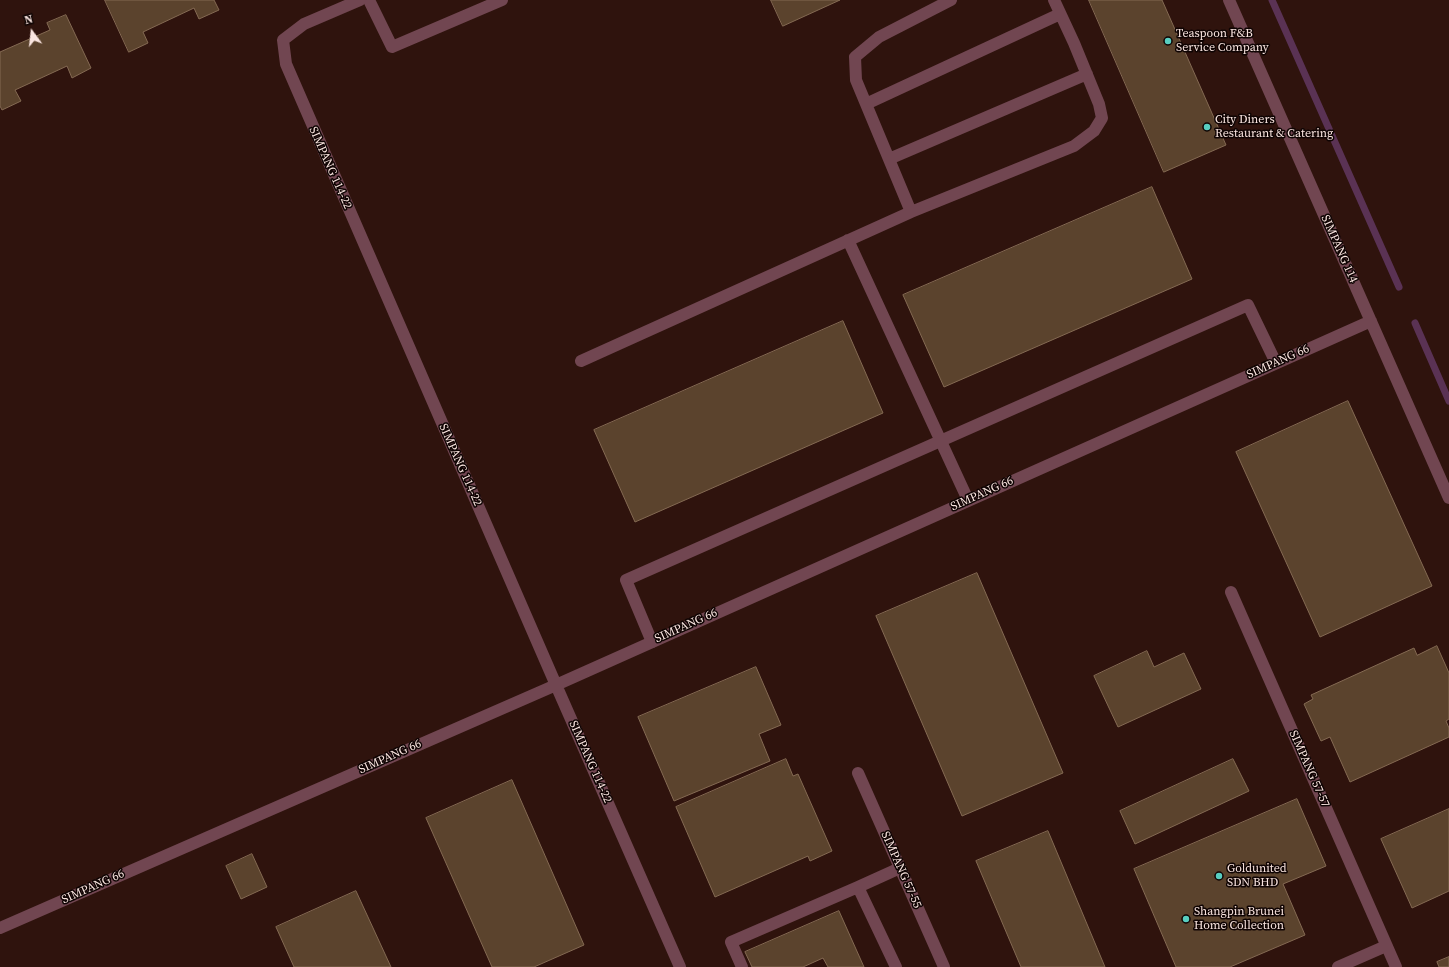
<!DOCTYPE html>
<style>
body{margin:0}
#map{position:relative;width:1449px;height:967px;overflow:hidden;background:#2f130d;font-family:"Source Serif 4",serif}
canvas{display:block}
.north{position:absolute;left:12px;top:12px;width:40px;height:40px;-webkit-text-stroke:3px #0f0403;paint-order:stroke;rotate:345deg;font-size:11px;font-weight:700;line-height:16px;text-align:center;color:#fae5e0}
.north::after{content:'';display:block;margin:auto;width:14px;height:18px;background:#fae5e0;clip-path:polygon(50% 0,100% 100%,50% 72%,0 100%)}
</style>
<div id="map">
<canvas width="1449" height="967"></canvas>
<div class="north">N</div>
</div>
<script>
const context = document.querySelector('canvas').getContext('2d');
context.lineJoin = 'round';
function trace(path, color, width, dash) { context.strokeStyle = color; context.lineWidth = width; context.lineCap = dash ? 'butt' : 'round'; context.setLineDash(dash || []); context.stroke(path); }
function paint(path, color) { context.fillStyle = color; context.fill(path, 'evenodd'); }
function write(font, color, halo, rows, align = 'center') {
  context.font = font + ' "Source Serif 4",serif'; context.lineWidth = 3; context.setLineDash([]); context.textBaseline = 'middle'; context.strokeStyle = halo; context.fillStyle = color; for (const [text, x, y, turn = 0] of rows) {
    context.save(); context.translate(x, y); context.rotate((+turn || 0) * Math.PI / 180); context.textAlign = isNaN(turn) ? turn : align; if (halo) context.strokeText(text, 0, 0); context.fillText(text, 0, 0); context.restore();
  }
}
trace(new Path2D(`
 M1272 0 1399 287
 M1415 323 1449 401`), '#5a3254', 7);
const building = new Path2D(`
 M105 0H214L219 10 199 19 194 8 143 32 148 43 129 52Z
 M771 0H840L783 26Z
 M1089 0H1162L1226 145 1164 172Z
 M66 15 91 68 72 78 67 66 15 90 21 101 2 110 0 106V52L50 30 47 23Z
 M1152 187 1192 279 944 387 903 295Z
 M843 321 883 413 635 522 594 430Z
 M1348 401 1432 586 1320 637 1236 452Z
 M977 573 1063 773 962 816 876 616Z
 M1437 646 1449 673V719L1446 721 1449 728V737L1350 782 1330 737 1321 741 1304 704 1313 699 1311 695 1414 648 1417 655Z
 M1147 651 1154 667 1184 653 1201 689 1118 727 1094 676Z
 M756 667 781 725 759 734 770 761 674 801 638 717Z
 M786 759 793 776 798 774 832 851 810 861 808 856 715 897 676 807Z
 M1233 759 1249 791 1135 844 1120 811Z
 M512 780 584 945 534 967H492L426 818Z
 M1297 799 1326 866 1283 884 1305 935 1230 967H1176L1134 869Z
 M1449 809V891L1412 908 1381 839Z
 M1048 831 1105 967H1021L976 861Z
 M252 854 267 887 241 899 226 866Z
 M356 891 391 967H294L276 927Z
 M839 911 864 967H828L823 958 803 967H752L745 952Z
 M1449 957V967H1439L1437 962Z`);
paint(building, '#5b432d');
trace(building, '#846a53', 1);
trace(new Path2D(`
 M369 0 392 47 502 0
 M866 104 1060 14
 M889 159 1087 74
 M911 212 856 80 855 57 879 37 951 0
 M848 240 968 500
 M581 361 911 212 1074 146 1094 131 1102 118 1099 104 1074 43 1054 0
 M652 642 626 580 1248 305 1276 363
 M858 887 900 868
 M742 967 731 942 858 887 896 967`), '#714651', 12);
trace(new Path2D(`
 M360 0 304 24 283 40 286 64 556 685 680 967
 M1229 0 1449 498
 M1231 592 1396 967
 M858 773 944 967
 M0 928 556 685 1371 321
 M1338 967 1386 946`), '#714651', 12);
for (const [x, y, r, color] of [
 [1168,41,4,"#58cec0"],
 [1207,127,4,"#58cec0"],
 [1219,876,4,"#58cec0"],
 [1186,919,4,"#58cec0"]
]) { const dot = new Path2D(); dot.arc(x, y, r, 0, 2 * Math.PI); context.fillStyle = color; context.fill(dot); trace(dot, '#0f0403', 1.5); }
write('12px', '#fae5e0', '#0f0403', [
 ["Teaspoon F&B",1176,34],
 ["Service Company",1176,48],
 ["City Diners",1215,120],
 ["Restaurant & Catering",1215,134],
 ["Goldunited",1227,869],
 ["SDN BHD",1227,883],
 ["Shangpin Brunei",1194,912],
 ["Home Collection",1194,926]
], 'left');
write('12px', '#fae5e0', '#0f0403', [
 ["SIMPANG 114-22",330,168,66],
 ["SIMPANG 114",1339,249,66],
 ["SIMPANG 66",1278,362,-24],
 ["SIMPANG 114-22",460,465,66],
 ["SIMPANG 66",982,494,-24],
 ["SIMPANG 66",686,626,-24],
 ["SIMPANG 66",390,757,-24],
 ["SIMPANG 114-22",590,762,66],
 ["SIMPANG 57-57",1309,769,66],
 ["SIMPANG 57-55",901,870,66],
 ["SIMPANG 66",93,887,-24]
]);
</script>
